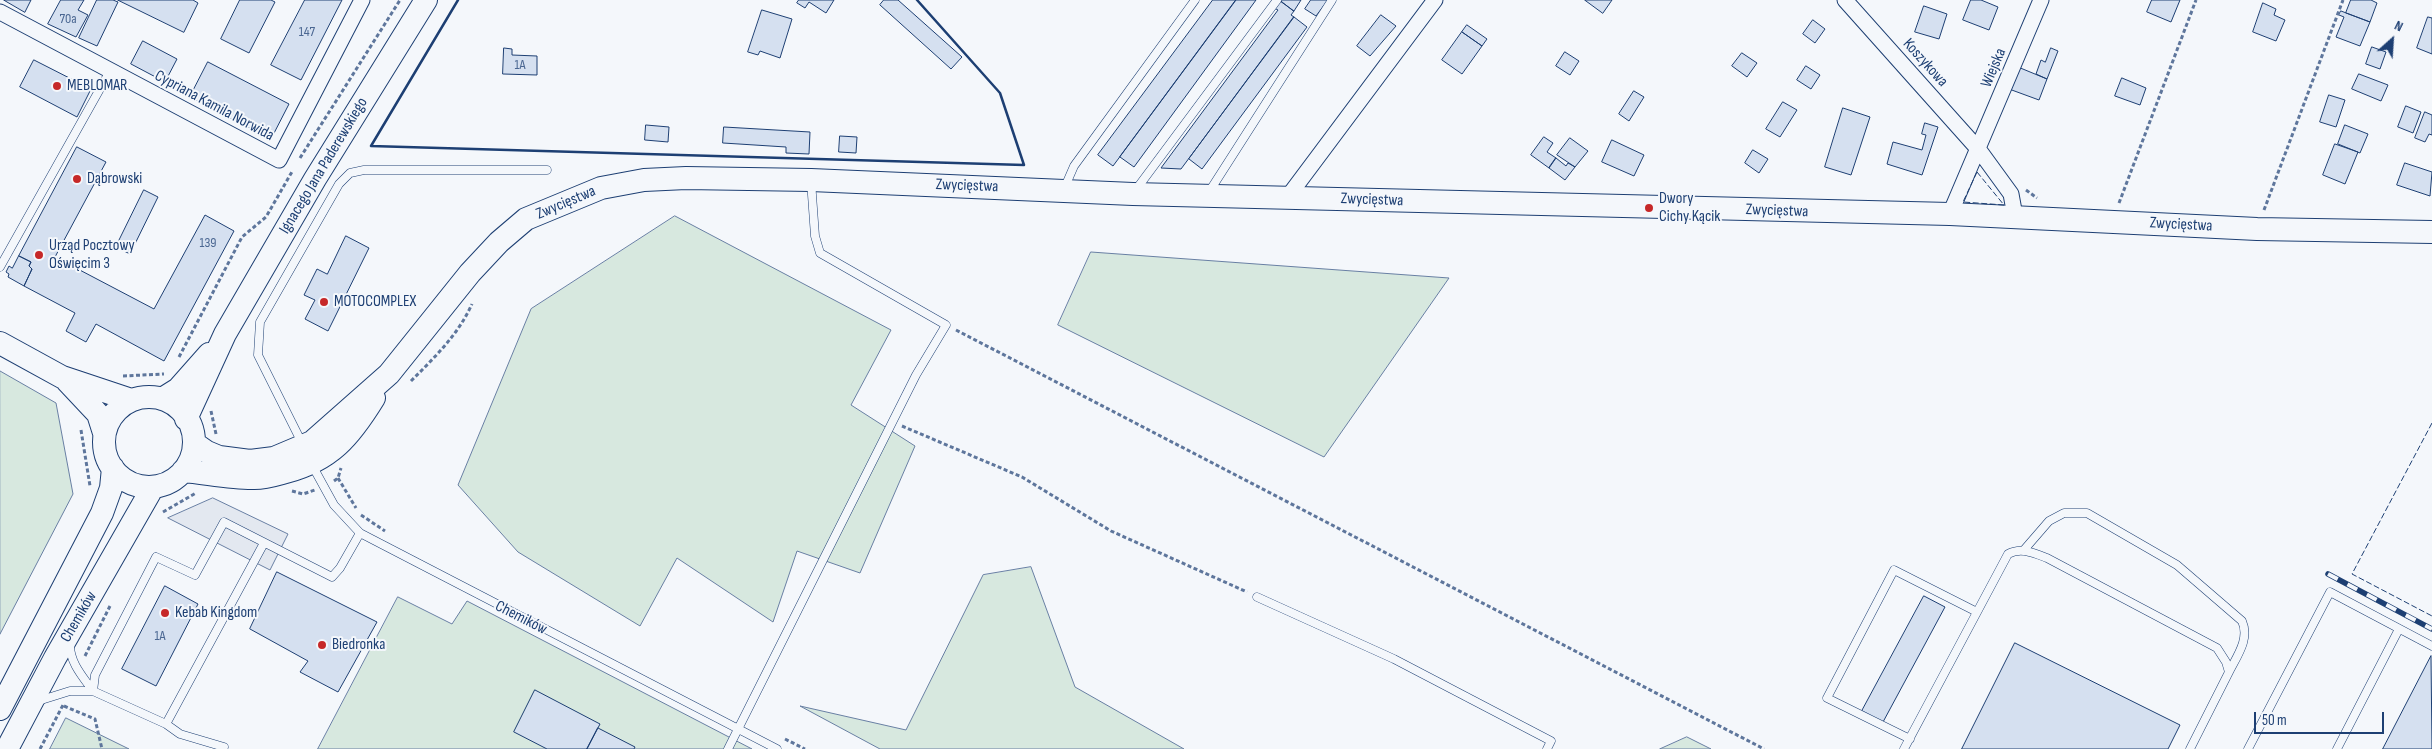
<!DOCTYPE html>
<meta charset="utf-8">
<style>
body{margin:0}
#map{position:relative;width:2432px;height:749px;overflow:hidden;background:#f4f7fb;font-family:"Sofia Sans Condensed",sans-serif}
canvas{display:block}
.north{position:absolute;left:2367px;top:15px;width:50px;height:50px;-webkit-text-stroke:4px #f4f7fb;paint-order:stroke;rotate:26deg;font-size:14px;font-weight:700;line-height:20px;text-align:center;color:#1d3f73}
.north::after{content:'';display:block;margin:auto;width:18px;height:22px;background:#1d3f73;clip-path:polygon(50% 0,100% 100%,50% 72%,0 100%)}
.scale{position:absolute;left:2254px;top:712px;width:130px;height:22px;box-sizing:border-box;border:2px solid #1d3f73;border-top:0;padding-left:6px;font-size:15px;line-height:18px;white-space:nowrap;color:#1d3f73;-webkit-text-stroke:4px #f4f7fb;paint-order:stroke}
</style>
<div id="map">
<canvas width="2432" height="749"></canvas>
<div class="north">N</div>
<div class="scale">50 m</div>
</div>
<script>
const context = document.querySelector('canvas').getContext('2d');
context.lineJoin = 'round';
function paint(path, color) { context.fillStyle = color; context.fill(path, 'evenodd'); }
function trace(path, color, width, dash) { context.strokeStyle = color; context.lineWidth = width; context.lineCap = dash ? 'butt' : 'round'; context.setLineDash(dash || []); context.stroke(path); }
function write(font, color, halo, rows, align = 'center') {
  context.font = font + ' "Sofia Sans Condensed",sans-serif'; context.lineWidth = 4; context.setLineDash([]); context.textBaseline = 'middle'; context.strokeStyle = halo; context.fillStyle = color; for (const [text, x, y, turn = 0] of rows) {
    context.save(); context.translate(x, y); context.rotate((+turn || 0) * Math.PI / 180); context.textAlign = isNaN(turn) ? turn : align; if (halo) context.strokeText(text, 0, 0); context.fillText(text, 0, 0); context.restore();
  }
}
const green = new Path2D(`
 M675 216 891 330 851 405 915 446 860 573 797 551 773 622 677 558 640 626 518 552 458 485 531 309Z
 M1091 252 1449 278 1324 457 1058 325Z
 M0 371 56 403 73 494 0 634Z
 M1031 567 1075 687 1184 749H880L800 706 906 730 983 575Z
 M398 597 452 624 467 601 752 749H318Z
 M66 718 129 749H50Z
 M1687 737 1711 749H1660Z`);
paint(green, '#d7e8df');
trace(green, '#687fa3', 1);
const parking = new Path2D(`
 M213 498 288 534 270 570 168 518Z`);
paint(parking, '#e3e8f0');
trace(parking, '#687fa3', 1);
const building = new Path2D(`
 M4 0H31L25 12Z
 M61 0H84L78 10 88 15 76 37 48 24Z
 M97 0H113L118 2 97 46 79 38Z
 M118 0H193L198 3 184 32Z
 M240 0H271L275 2 249 53 221 39Z
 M305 0H342L301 80 271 65Z
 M799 0H834L826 13 809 2 805 8 797 3Z
 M884 0H898L962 57 951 69 880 5Z
 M1213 0H1236L1113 166 1098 155Z
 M1236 0H1256L1134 167 1120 157Z
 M1280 0H1301L1294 11Z
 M1311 0H1328L1316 16 1305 9Z
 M1585 0H1612L1603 13Z
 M1971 0H1981L1998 7 1989 30 1963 20Z
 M2152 0H2180L2171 22 2147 12Z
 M2351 0H2371L2377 3 2370 22 2346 13Z
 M1280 1 1294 11 1291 15 1294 17 1181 169 1161 168 1278 10 1274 8Z
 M2263 3 2276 9 2274 15 2285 20 2276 41 2253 32Z
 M1924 6 1947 14 1939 39 1915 32Z
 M762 10 792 19 780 58 760 51 758 55 748 52Z
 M2341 11 2370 22 2360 46 2336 37 2344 17 2339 15Z
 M1381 15 1396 26 1370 56 1357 46Z
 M1294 17 1307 27 1202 169 1189 159Z
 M2428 17 2432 18V54L2417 48Z
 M1813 20 1825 29 1815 43 1803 34Z
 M1467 25 1487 39 1482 46 1462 32Z
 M1462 32 1482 46 1462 74 1442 60Z
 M143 41 177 59 165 82 131 64Z
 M2372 47 2386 52 2380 69 2366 64Z
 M504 48 512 49V55L537 56V75L503 74Z
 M2051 48 2058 51 2047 79 2036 74 2041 60 2045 62Z
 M1565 52 1579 61 1570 75 1556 66Z
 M1742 53 1757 63 1747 77 1732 66Z
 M34 60 91 89 77 117 20 87Z
 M208 62 289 104 271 139 190 97Z
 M1806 66 1820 75 1811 89 1797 80Z
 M2018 67 2047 79 2039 100 2009 89Z
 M2359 74 2388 85 2381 101 2352 89Z
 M2122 78 2146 88 2140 105 2115 96Z
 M1634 91 1644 97 1629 121 1619 114Z
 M2329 95 2345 100 2336 127 2320 122Z
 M1783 102 1797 110 1780 137 1766 129Z
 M2406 106 2421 112 2413 133 2398 127Z
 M1843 108 1870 117 1851 175 1825 167Z
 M2425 112 2432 115V135L2429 134 2425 142 2415 138Z
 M1925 123 1938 127 1922 175 1887 164 1893 142 1922 150 1926 135 1922 134Z
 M646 125 669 127 668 142 645 140Z
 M2345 125 2368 134 2360 153 2338 144Z
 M724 127 810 132 809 154 786 153V147L723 143Z
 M840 136 857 137 856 153 839 152Z
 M1544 137 1553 143 1547 152 1556 158 1549 168 1531 155Z
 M1570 138 1588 151 1575 167 1557 155Z
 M1612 140 1644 155 1634 176 1602 162Z
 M2335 144 2358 152 2345 184 2323 175Z
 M77 147 106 162 55 257 154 309 205 215 234 231 164 361 96 324 86 342 66 331 75 313 24 286 32 269 29 266 31 262 19 256Z
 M1753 150 1768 159 1759 173 1745 163Z
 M1556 158 1566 166 1568 163 1575 167 1565 180 1549 168Z
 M2405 163 2432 172 2430 196 2397 185Z
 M144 190 158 197 130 254 116 247Z
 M346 236 369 248 328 331 305 319 315 300 304 295 317 269 327 274Z
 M19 256 31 262 29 266 32 269 24 286 8 277 9 274 6 272 9 266 12 268Z
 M277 572 377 622 338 692 300 672 308 661 250 629Z
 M165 586 198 604 156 686 122 669Z
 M1924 596 1945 607 1883 722 1862 711Z
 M2015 643 2180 725 2168 749H1962Z
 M2431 656 2432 749H2383Z
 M535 690 600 724 587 749H547L514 732Z
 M598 728 635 747 634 749H587Z`);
paint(building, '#d5e0f0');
trace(building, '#1d3f73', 1);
const lane = new Path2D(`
 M1064 189 1074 166 1195 0
 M1135 191 1277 0
 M1209 192 1332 0
 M0 267 110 71
 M302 443 258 355 260 322 339 184 350 173 364 170H547
 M312 465 334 505 360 533 777 749
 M2023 551 2049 521 2064 513H2087L2177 565 2242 621C2250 639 2237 656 2229 672
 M1257 597 1394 659 1551 741 1547 749
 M70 645C70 663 83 677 93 691
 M93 691 95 675 156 557 195 575 224 522 332 577 340 568 360 533
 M38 701 70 691H93L166 724 180 734 224 747
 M166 724 264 543
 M1910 739 1827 698 1894 570 1977 612
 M728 749 916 375 946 325 820 253 815 236 811 181
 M1904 749 2008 554C2021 547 2034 553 2047 558L2217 648 2226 662 2229 672 2190 749
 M2248 749 2330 592 2432 646
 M2337 749 2399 629`);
const street = new Path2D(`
 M1845 0 1979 150 2011 194 2015 216
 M0 12 279 160 362 0
 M1287 198 1435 0
 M1950 214 2041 0`);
const secondary = new Path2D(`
 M0 343 62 377 131 400
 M67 381 98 414 104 433
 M104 442a45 45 0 1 1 90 0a45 45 0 1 1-90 0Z
 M162 399 178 389 209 354
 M186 419 225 334 315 179 426 0
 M194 443 207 452 219 457 250 461 274 458 312 442 389 374 470 273 499 242 526 219 601 188 644 180 686 178 811 180 1133 194 1950 214 2257 229 2432 232
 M183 471C206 473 229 478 252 478 263 479 275 475 286 472 331 460 350 437 374 398
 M0 709 102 513 111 488 113 468
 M7 749 55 658 153 487`);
trace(lane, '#1d3f73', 9);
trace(street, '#1d3f73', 17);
trace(secondary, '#1d3f73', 24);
trace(new Path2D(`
 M300 158 400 0
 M2026 190 2037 198
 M2119 203 2196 0
 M2264 210 2343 0
 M956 330 1764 749
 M179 357 242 237 266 217 293 170
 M123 376 164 374
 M411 381C434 358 458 335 472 304
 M211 411 216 434
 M902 426 1022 477 1111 531 1247 592
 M81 430 90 486
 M338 478 356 508
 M334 481 338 478 341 468
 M292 491 303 494 315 490
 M163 512 196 493
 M361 515 385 531
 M85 656 110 606
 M64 706 95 719 102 749
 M785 739 805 749
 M40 749 63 705`), '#5e769c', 3, [4, 2.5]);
trace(lane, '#f4f7fb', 8);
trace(street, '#f4f7fb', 15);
trace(secondary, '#f4f7fb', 22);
const rail = new Path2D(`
 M2328 574 2432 629`);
trace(rail, '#1d3f73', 5.5);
trace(rail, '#f4f7fb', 4, [11]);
trace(new Path2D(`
 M1977 172 2004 205 1963 202Z
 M2432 423 2352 574 2432 616`), '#1d3f73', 1, [6, 2.5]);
trace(new Path2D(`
 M458 0 371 146 1024 165 1000 93 917 0`), '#1d3f73', 2.5);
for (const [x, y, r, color] of [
 [57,86,5,"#c62828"],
 [77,179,5,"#c62828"],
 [1649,208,5,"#c62828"],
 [39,255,5,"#c62828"],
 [324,302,5,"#c62828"],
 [165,613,5,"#c62828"],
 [322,645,5,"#c62828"]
]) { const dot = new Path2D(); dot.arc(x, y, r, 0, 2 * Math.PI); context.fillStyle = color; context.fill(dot); trace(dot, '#f4f7fb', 2); }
write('14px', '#4b6792', null, [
 ["70a",68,19],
 ["147",307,32],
 ["1A",520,65],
 ["139",208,243],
 ["1A",160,636]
]);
write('16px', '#1d3f73', '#f4f7fb', [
 ["Koszykowa",1925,63,48],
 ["Wiejska",1994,68,-67],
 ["Cypriana Kamila Norwida",214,106,28],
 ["Ignacego Jana Paderewskiego",324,166,-59],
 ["Zwycięstwa",967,186,2],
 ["Zwycięstwa",1372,200,2],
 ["Zwycięstwa",566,203,-23],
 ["Zwycięstwa",1777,211,2],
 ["Zwycięstwa",2181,225,3],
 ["Chemików",79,617,-60],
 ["Chemików",521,618,27]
]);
write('16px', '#1d3f73', '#f4f7fb', [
 ["MEBLOMAR",67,86],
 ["Dąbrowski",87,179],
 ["Dwory",1659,199],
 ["Cichy Kącik",1659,217],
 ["Urząd Pocztowy",49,246],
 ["Oświęcim 3",49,264],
 ["MOTOCOMPLEX",334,302],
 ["Kebab Kingdom",175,613],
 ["Biedronka",332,645]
], 'left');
</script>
